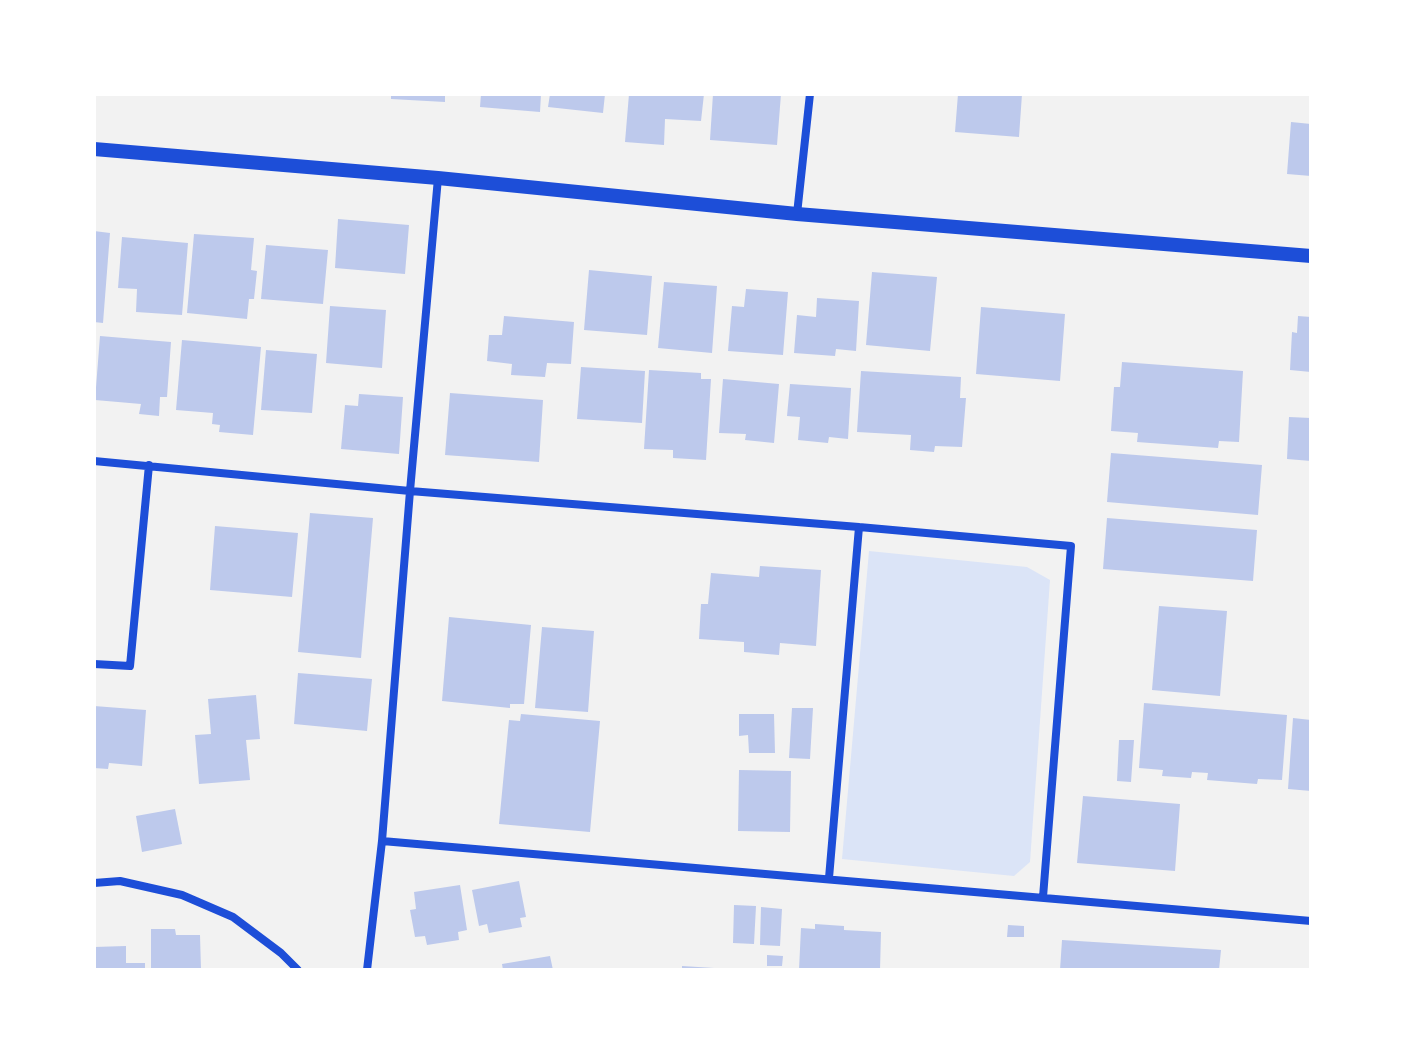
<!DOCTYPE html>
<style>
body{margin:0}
#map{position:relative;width:1405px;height:1064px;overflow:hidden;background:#f2f2f2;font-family:Signika,sans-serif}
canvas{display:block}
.frame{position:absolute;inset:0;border:96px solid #fff;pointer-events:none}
</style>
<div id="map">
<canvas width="1405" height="1064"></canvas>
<div class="frame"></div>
</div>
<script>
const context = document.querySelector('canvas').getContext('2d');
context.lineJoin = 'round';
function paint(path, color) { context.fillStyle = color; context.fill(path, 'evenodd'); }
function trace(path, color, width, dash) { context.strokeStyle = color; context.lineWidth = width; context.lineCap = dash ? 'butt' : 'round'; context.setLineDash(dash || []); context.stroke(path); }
paint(new Path2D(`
 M869 551 1027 567 1050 580 1030 862 1014 876 842 859Z`), '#dbe4f7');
paint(new Path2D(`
 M391 94H445V102L391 99Z
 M481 94H541L540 112 480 107Z
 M550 94H605L603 113 548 107Z
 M629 94H704L701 121 665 119 664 145 625 142Z
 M713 94H781L777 145 710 140Z
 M958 94H1022L1019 137 955 132Z
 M1291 122 1311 124V176L1287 174Z
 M338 219 409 225 405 274 335 268Z
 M94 231 110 233 103 323 94 322Z
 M194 234 254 238 251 270 257 271 254 299H249L247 319 187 313Z
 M122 237 188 243 182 315 136 312 137 289 118 288Z
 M266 245 328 250 323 304 261 299Z
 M589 270 652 276 647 335 584 330Z
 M872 272 937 277 930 351 866 345Z
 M664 282 717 286 712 353 658 348Z
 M746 289 788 292 783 355 728 351 732 306 744 307Z
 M817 298 859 301 856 351 836 349 835 356 794 353 797 315 816 317Z
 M330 306 386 310 382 368 326 363Z
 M981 307 1065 314 1060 381 976 374Z
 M504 316 574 322 571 364 547 363 545 377 511 375 512 364 487 361 489 335H502Z
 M1298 316 1311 317V372L1290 370 1292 332 1297 333Z
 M100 336 171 342 167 397H160L159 416 139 414 141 404 95 400Z
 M182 340 261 347 253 435 219 432 220 425 212 424 213 413 176 410Z
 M266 350 317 354 312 413 261 410Z
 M1122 362 1243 371 1239 442 1219 441 1218 448 1137 442 1138 433 1111 431 1114 387H1120Z
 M581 367 645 371 642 423 577 419Z
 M649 370 701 373V379H711L706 460 673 458V450L644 449Z
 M861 371 961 377 960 398H966L962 447 935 446 934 452 910 450 911 435 857 432Z
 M723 379 779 384 774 443 745 440 746 434 719 433Z
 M790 384 851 388 848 439 829 437 828 443 798 440 800 417 787 416Z
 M450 393 543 400 539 462 445 455Z
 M359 394 403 397 399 454 341 449 345 405 358 406Z
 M1289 417 1311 418V461L1287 459Z
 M1111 453 1262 465 1258 515 1107 502Z
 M310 513 373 518 361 658 298 652Z
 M1107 518 1257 530 1253 581 1103 569Z
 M215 526 298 533 292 597 210 590Z
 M760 566 821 570 816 646 780 643 779 655 744 652V642L699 639 701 604H708L711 573 759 577Z
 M1159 606 1227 611 1220 696 1152 690Z
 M449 617 531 625 524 704H510V708L442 701Z
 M542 627 594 631 588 712 535 708Z
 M298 673 372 679 367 731 294 724Z
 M256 695 260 739 246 740 250 780 199 784 195 735 211 734 208 699Z
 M1144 703 1287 715 1282 780 1258 779 1257 784 1207 780 1208 773 1192 772 1191 778 1162 776 1163 770 1139 768Z
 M94 706 146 710 142 766 109 763 108 769 94 768Z
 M792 708H813L810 759 789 758Z
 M521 714 600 721 590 832 499 824 509 720 520 721Z
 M739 714H774L775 753H749L748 735 739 736Z
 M1293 718 1311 720V791L1288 789Z
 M1119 740H1134L1131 782 1117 781Z
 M739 770 791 771 790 832 738 831Z
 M1083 796 1180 804 1175 871 1077 863Z
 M175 809 182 844 142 852 136 816Z
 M519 881 526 917 520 918 522 927 489 933 487 924 479 926 472 890Z
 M460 885 467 930 458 932 459 940 427 945 425 936 415 937 410 910 416 909 414 892Z
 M734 905 756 906 754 944 733 943Z
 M761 907 782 909 780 946 760 945Z
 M815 924 844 926V930L881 932 880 970H799L801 928 815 929Z
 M1008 925 1024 926V937H1007Z
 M151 929H175L176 935H200L201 970H151Z
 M1062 940 1221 950 1219 970H1060Z
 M126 946V963H145V970H94V947Z
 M767 955 783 956 782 966H767Z
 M550 956 553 970H503L502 964Z
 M682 966 714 968V970H682Z`), '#bdc9ec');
trace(new Path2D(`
 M797 214 810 94
 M94 461 410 491 859 527 1071 546 1043 897
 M94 664 130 666 149 465
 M382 841 1311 921
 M829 878 859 527
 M94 883 120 881 182 895 233 917 281 953 298 970
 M367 970 382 841 410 491 438 178`), '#1d4ed8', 8);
trace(new Path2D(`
 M94 149 438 178 797 214 1311 256`), '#1d4ed8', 14);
</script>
